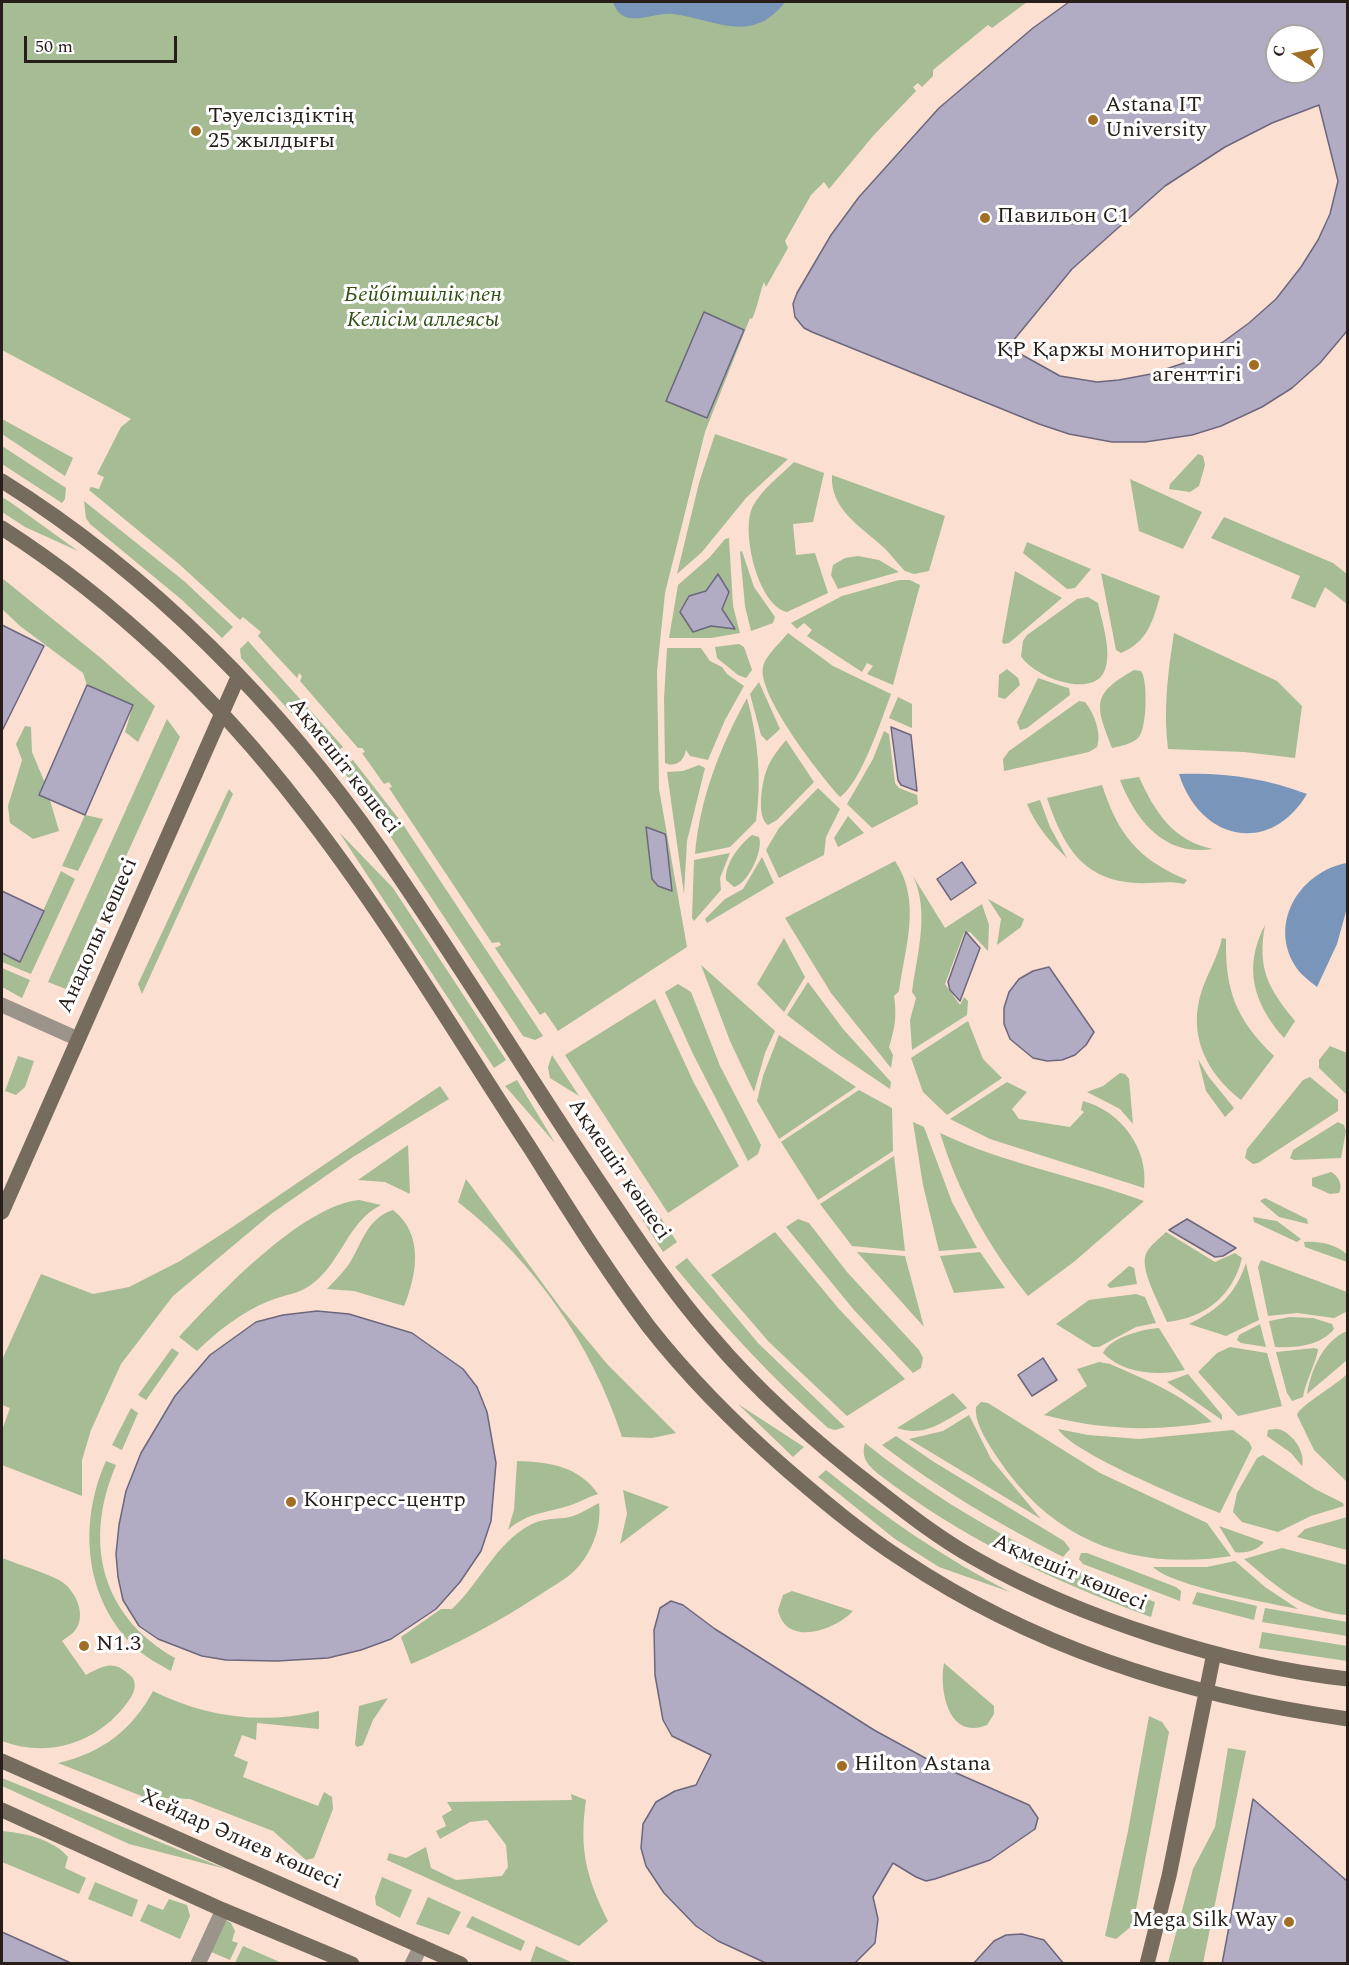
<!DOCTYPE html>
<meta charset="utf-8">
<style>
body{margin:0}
#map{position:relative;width:1349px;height:1965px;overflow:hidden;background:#fbdfd1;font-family:Spectral,serif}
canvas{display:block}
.frame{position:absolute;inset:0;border:3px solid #281e19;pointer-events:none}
.north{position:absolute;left:1265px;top:24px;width:60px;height:60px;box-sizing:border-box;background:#fff;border:2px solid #a9a5a3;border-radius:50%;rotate:281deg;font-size:16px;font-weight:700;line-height:24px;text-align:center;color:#281e19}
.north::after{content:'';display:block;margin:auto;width:21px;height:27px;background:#a16e25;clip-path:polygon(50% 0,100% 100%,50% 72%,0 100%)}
.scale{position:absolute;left:24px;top:36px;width:153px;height:27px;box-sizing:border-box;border:3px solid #281e19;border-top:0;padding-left:8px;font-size:18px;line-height:21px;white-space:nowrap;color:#281e19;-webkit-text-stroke:4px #fff;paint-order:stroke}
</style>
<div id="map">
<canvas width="1349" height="1965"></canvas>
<div class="frame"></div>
<div class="north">С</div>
<div class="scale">50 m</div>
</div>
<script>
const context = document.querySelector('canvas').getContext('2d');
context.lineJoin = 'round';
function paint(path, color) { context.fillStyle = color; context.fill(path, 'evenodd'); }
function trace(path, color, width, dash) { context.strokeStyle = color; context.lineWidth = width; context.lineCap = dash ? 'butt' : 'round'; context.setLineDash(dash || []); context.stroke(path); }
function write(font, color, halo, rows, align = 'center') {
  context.font = font + ' Spectral,serif'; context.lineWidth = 6; context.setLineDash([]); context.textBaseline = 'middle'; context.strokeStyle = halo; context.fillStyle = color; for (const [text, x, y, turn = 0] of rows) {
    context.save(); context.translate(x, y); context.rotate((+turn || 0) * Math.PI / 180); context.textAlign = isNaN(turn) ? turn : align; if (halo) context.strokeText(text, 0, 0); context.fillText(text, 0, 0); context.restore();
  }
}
paint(new Path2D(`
 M2 2H1027L992 28 988 25 933 70V76L922 87 918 83 913 87 916 91 873 136 829 189 824 182 811 195 785 241 788 248 766 287 764 282C759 295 758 306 752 319L750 318 705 432 665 593 657 671 659 789 687 947 558 1031 545 1012 540 1015 495 948 501 945 499 942 492 943 389 788 392 787 389 782 384 784 362 753 365 752 362 748H358L300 681 302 676 299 673 297 678 258 636 261 632 243 617 240 620 179 564 89 490 91 487 99 489 104 477 97 474 121 427 131 419 2 350Z
 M2 419 73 458 65 476 2 434Z
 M715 434 788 459 746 498 702 552 677 574 699 483Z
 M2 446 66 488 65 499 62 503 2 464Z
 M1198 454 1203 456 1205 465 1199 486 1190 492 1169 489 1170 484Z
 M794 462 824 473 813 522 793 524 796 555 815 553 828 593 787 612C758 606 740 530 753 506 762 489 781 475 794 462Z
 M832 475 945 516 929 571 914 574 905 571C897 563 890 553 882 546 860 526 830 509 832 475Z
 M1130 479 1202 512 1183 549 1139 531Z
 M2 497 10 502 78 551 25 527 2 512Z
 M84 501 184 581 233 627 222 638 182 600 90 524 86 518Z
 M1224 517 1333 563 1347 574V604L1325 587 1315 608 1291 598 1300 576 1211 538Z
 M729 538 733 606 740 633 711 638H669L678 585 710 557 725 539Z
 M1027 542 1091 569 1075 588 1067 589 1023 553Z
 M742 551 754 587 775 617 773 623 751 631 745 606 740 552Z
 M858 556 879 560 899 572 838 589 831 575 833 565 845 558Z
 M1015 571 1062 598 1009 643 1004 644 1002 642Z
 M1101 573 1160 596C1153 622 1147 642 1121 653L1116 650Z
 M2 578 102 659 155 706 138 742 125 732 133 705 87 685 83 673 20 626 2 609Z
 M899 580H910L920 585 893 685 867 674 873 666 867 663 862 672 807 636 812 630 804 623 797 629 791 623 842 596Z
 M1088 597 1098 603C1102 622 1113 654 1104 672 1091 699 1032 676 1021 656L1023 641 1027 635 1077 599Z
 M788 633 833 666 891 694C882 718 861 783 840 797 821 776 757 695 763 667 765 656 781 642 788 633Z
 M1174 633 1277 681 1302 706 1295 758 1244 752 1168 749C1163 710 1168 672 1174 633Z
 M248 641 343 747 331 756 241 658 240 649Z
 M739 644 744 647 752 670 746 678 738 675 717 658 715 647Z
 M667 648H701L710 661 722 667 727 674 744 686 725 720 708 760 690 756 686 750C684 760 677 768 665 763L664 699Z
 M1007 669 1018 678 1020 685 1005 699 998 697 999 675Z
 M1134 670 1141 671C1148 681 1147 726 1139 737 1132 744 1121 746 1112 748 1096 705 1090 695 1134 670Z
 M1038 678 1065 687 1069 688 1070 695 1027 728 1020 730 1017 722Z
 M759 682 780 729 767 741 761 735 750 694Z
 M898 697 912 704V728L889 718Z
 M747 698C758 738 762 780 756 821L730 847 695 854C700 798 720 747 747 698Z
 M1079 701 1085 702C1094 713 1102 733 1097 747L1089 752 1004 771 1003 759 1009 751Z
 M167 719 180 737 66 989 48 982Z
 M25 726 31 727 32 752 45 783 59 831 33 839 10 823 8 806 22 760 16 744Z
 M884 731 889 734 895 783 899 788 917 795 918 804 872 828 847 804 873 759Z
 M786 740 814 782 777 820 768 825C756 817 762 781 767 769 771 758 779 749 786 740Z
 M353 760 402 823 543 1036 535 1040 523 1036 379 819 341 768Z
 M699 765 705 768 687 841 684 894 667 772 683 771Z
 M1139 777C1155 812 1173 841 1213 849 1165 857 1136 821 1120 780Z
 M1102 785C1119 836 1138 859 1187 880L1184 884C1169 880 1153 884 1138 883 1082 881 1063 845 1047 798Z
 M818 788 840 809 826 837 824 855 779 878 766 850 779 828Z
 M229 789 233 794 142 994 138 984Z
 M1040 800 1050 827 1067 858C1050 842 1036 826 1027 804Z
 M85 815 103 819 78 871 62 866Z
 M848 816 864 833 838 847 834 838Z
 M339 832 393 888 506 1060 494 1068Z
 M752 835 759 837C764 850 747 885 734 887L726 880C724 865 740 844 752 835Z
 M730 853 720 878 721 890 694 921 692 918 694 860Z
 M762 857 774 883 707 923 705 919 725 899 743 889Z
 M895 861C922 901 905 947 899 991L894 996C897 1016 895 1028 889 1047L893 1055 891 1068 831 993 785 918Z
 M61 871 75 879 31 974 2 962V953L20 962Z
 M913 876 945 928 982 904 989 925 988 951 970 932 964 933 945 984 960 1005 964 997 968 1001 967 1015 912 1050 910 1020 916 998 912 992C917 954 930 912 913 876Z
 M988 899 1024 919 1021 927 997 945 1001 919Z
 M1265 925C1257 969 1268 988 1295 1021L1284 1038C1253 1003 1243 967 1265 925Z
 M784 938 805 977 784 1012 757 984Z
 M1222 938 1226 939C1225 991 1236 1019 1274 1056L1241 1100C1206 1073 1187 1034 1202 990 1208 972 1218 957 1222 938Z
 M701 965 775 1031 765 1053 754 1092 730 1041Z
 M2 968 30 980 22 998 2 987Z
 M808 982 843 1029 891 1082 890 1089 838 1054 787 1015Z
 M678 984 691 992 720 1066 761 1145 758 1154 748 1161 693 1054 665 992Z
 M655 999 694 1083 739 1166 668 1213 565 1055Z
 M968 1021 983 1059 1002 1078 947 1115 923 1092 911 1058Z
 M779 1035 856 1087 779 1139 757 1101 763 1076Z
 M1330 1046 1347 1053V1095L1319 1068V1060Z
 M552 1055 579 1096 550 1078 548 1067Z
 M18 1056 34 1061 25 1087 16 1095 5 1091Z
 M1198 1059 1208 1076 1234 1108 1225 1117 1206 1091Z
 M1120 1073 1125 1074 1129 1079 1133 1124 1120 1109 1087 1092 1103 1086Z
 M1310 1077 1338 1100V1111L1258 1163 1253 1164 1245 1158 1247 1149 1303 1080Z
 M517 1080 555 1143 505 1086Z
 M1007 1082 1027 1092 1012 1109 1019 1119 1070 1127 1084 1112 1081 1110 1083 1101C1121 1111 1149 1149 1144 1188L990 1139 950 1119Z
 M440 1086 449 1099 353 1157 271 1214 173 1296 121 1364 91 1430 82 1460V1496L2 1465V1430L10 1408 2 1405V1360L41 1274 93 1294 129 1287 180 1261 228 1230Z
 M859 1090 892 1108 893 1151 818 1200 781 1142Z
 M913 1122 924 1127 952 1202 977 1248 939 1251 923 1185Z
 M1338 1122 1344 1125 1346 1131 1341 1158 1294 1160 1290 1158 1293 1150Z
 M940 1133C1005 1164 1076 1176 1144 1201L1075 1261 1028 1296C988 1246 959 1194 940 1133Z
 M408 1145 410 1194 385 1182 358 1180Z
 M894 1156 905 1251 852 1246 820 1204Z
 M1331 1172C1339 1176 1343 1186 1339 1193L1330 1194 1312 1186V1178Z
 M632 1175 677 1242 663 1252 636 1210Z
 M466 1179 560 1307 607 1364 676 1433 652 1438 622 1437C592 1345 535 1262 458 1202Z
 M1265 1198 1307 1219 1308 1224 1279 1217 1260 1201Z
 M359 1200 381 1205C347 1222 342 1262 312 1284 300 1294 283 1295 269 1301 241 1312 218 1331 197 1351L179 1337C219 1294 301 1206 359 1200Z
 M393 1210C424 1234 417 1274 404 1306L354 1291 327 1289C334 1281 343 1273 349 1264 362 1244 366 1219 393 1210Z
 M1253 1217 1277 1221 1301 1239 1297 1242 1254 1222Z
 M798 1219 809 1223 847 1272 919 1350 923 1358 921 1368 913 1373 854 1310 786 1227Z
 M775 1232 839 1309 905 1379 847 1416 769 1342 711 1275Z
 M1166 1232 1215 1262 1235 1253 1242 1258C1233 1295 1206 1318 1167 1322 1161 1307 1139 1269 1146 1254 1149 1246 1159 1239 1166 1232Z
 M1304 1242C1320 1241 1334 1244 1347 1254V1262L1305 1247Z
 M857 1252 905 1256 924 1327Z
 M980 1252 1005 1288 954 1293 940 1256Z
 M687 1258 758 1343 845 1427 835 1430 828 1428C772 1378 723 1325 675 1267Z
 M1261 1260 1347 1292 1346 1312 1334 1318 1297 1313 1268 1316 1258 1267Z
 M1246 1263 1259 1320 1226 1336 1189 1324C1219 1309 1235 1295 1246 1263Z
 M1129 1266 1134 1268 1137 1284 1110 1288 1107 1285Z
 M1136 1294 1145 1297 1156 1323 1136 1327 1099 1347H1093L1056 1324 1089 1300Z
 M1290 1317 1313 1318 1332 1324 1334 1329C1320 1346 1296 1348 1275 1347L1269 1321Z
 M1260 1324 1266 1347 1241 1343 1237 1340 1239 1335Z
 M1159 1328 1185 1370C1157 1376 1124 1374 1103 1353 1111 1337 1143 1329 1159 1328Z
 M1347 1331V1360L1307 1394C1311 1370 1323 1341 1347 1331Z
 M1230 1347 1267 1353 1282 1406 1238 1416 1198 1372 1217 1353Z
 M172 1348 179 1353 146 1400 138 1395Z
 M1314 1348 1318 1349C1317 1360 1306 1381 1303 1397L1292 1401 1287 1393 1276 1352Z
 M1099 1362 1110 1364C1147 1380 1182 1394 1212 1422 1154 1432 1101 1430 1044 1415L1087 1386 1077 1369Z
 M1188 1374 1222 1415V1420L1167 1382Z
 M1347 1374V1482L1314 1450 1297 1415C1299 1406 1338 1384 1347 1374Z
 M953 1393 967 1408C944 1421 925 1438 897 1428Z
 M981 1402 988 1403 1100 1473 1207 1523 1231 1556C1135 1571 1055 1543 999 1460 990 1446 974 1424 976 1407Z
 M738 1404 804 1447 793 1457Z
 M131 1408 138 1413 122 1450 112 1445Z
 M969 1415 991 1459 1041 1519 909 1439 943 1431Z
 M1058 1429 1088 1435 1139 1439 1233 1430 1249 1442 1252 1448 1220 1513C1189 1501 1072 1453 1058 1429Z
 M1277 1429C1291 1431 1306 1451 1302 1466L1291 1453 1267 1436 1268 1430Z
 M896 1436 934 1462 1064 1541 1070 1549 1063 1557C999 1524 939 1489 882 1445Z
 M865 1443C957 1516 1045 1562 1155 1602L1151 1617C1052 1581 960 1537 877 1473 867 1464 861 1457 865 1443Z
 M1263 1455 1315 1489 1343 1503 1344 1506 1311 1516 1278 1532 1242 1522 1233 1512 1237 1493 1257 1458Z
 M106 1461 116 1465C83 1542 101 1616 175 1658L171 1671C159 1664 146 1658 136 1648 84 1600 78 1523 106 1461Z
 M517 1461C549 1462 579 1466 598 1494 588 1497 580 1502 571 1505 547 1513 528 1512 508 1530L514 1510Z
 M826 1470C884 1517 944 1558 1010 1592L939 1567 895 1539 818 1477Z
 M623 1490 669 1507 620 1544 627 1514Z
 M599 1503C602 1528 591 1556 572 1573 563 1581 551 1587 541 1594 500 1621 456 1645 411 1664L401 1637 441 1609H452C480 1583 495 1544 530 1525 541 1519 552 1519 565 1518 577 1516 588 1509 599 1503Z
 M1347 1517V1550L1297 1537 1305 1529Z
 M1219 1526 1264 1542C1258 1550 1246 1554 1235 1552Z
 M1282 1548 1347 1565V1615C1304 1612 1276 1586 1244 1559Z
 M1081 1553H1087L1176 1587 1181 1591 1180 1601 1083 1564 1079 1559Z
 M2 1558C20 1565 41 1571 59 1580 74 1588 87 1613 76 1629 73 1634 67 1637 62 1641L86 1675C107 1664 114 1660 133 1678 138 1689 131 1698 124 1707 94 1744 47 1758 2 1741Z
 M1235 1561 1265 1587 1298 1609C1268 1603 1172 1586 1153 1567H1207Z
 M792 1591 853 1611C834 1631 786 1647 778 1610L783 1595Z
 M1197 1592 1257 1606 1254 1620 1192 1604Z
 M1265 1608 1347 1622V1636L1262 1622Z
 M1262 1632 1347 1646V1661L1259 1648Z
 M944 1663 994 1706V1714L987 1725C948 1741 939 1690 944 1663Z
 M153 1691C205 1717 262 1725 319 1711V1729L257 1723 256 1740 242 1735 234 1756 248 1762 243 1777 318 1806 324 1792 332 1797 333 1809 314 1858 306 1860 273 1831 190 1799 144 1797 58 1763C102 1753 132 1730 153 1691Z
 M388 1698 373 1720 363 1745 357 1747 355 1744 359 1706Z
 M1149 1716 1162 1722 1169 1732 1133 1925 1116 1939 1105 1936 1128 1831Z
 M1228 1748 1246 1751 1203 1963H1168L1193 1869 1215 1827Z
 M2 1778 226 1869 129 1844 2 1786Z
 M571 1794 586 1800C579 1849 586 1877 608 1921L579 1946 387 1860 389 1853 406 1858 426 1847 431 1868 456 1880 502 1876 508 1867 506 1845 487 1820 470 1822 440 1839 436 1831 446 1826 442 1816 452 1810 447 1802 572 1800Z
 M2 1831C24 1833 53 1839 68 1857L65 1868 86 1878 79 1894 2 1862Z
 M382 1877 412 1890 400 1918 376 1905 375 1897Z
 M95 1882 138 1900 132 1917 88 1899Z
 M428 1897 461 1912 449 1935 416 1924Z
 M169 1899 187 1905 190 1916 180 1939 140 1921 148 1904 163 1910Z
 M472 1916 525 1941 521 1951 466 1927Z
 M221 1917 231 1923 235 1931 232 1941 238 1943 230 1960 204 1949Z
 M243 1946 282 1963H235Z
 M536 1946 573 1963H530Z`), '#a5bc95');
paint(new Path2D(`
 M613 2H785C752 45 716 20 674 14 652 11 623 32 613 2Z
 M1179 774C1223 772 1266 778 1307 794 1270 856 1200 841 1179 774Z
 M1347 863V908L1337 944 1317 987C1308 980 1299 973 1294 964 1269 920 1302 871 1347 863Z`), '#7995ba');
const building = new Path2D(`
 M1069 2H1347V331L1320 363 1292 388 1262 407 1221 426 1192 435 1145 442H1112L1069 434 1039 424 812 332 804 328 795 317 793 304 797 293 831 235 859 197 939 108 1033 28ZM1277 36H1313V72H1277ZM1319 105 1338 181 1330 214 1318 240 1301 267 1276 299 1249 323 1223 342 1190 361 1151 374 1119 380 1097 382 1060 376 1008 347 1072 269 1165 186 1225 147 1272 123Z
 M704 312 744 330 707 418 666 401Z
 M718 574 729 592 722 609 735 629 711 626 693 632 680 612 689 596 706 591Z
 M2 625 44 646 2 731Z
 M87 685 133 705 85 815 39 795Z
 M891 727 911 735 917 791 901 785 898 780Z
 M646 827 665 834 666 838 672 891 658 886 652 879Z
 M962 862 976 883 951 900 937 879Z
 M2 891 44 911 20 962 2 953Z
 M966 932 980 948 960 1001 950 990 948 982Z
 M1049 967 1094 1032 1086 1045 1075 1055 1062 1060 1047 1061 1033 1058 1010 1039 1004 1024V1008L1009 992 1019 979 1033 971Z
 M1187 1219 1236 1248 1223 1256 1215 1257 1169 1230Z
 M317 1311 349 1314 412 1333 463 1369 477 1387 487 1412 496 1463 491 1521 481 1551 460 1582 436 1609 391 1639 361 1650 328 1658 277 1661 226 1660 202 1656 158 1639 139 1626 123 1600 118 1577 116 1554 119 1525 126 1491 141 1453 175 1396 210 1355 256 1322 283 1315Z
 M1043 1358 1057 1380 1032 1396 1018 1375Z
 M671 1601 683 1605 715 1629 874 1730 938 1765 1029 1805 1038 1818 1035 1829 990 1860 935 1879 926 1881 916 1877 893 1863 873 1897 878 1919 875 1943 854 1964H768L718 1941 696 1926 664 1893 646 1866 641 1848 643 1824 656 1802 675 1791 696 1785 711 1755 672 1736 663 1720 655 1675 654 1630 660 1608Z
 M1253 1799 1347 1881V1964H1222Z
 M2 1932 73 1964H2Z
 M1022 1934 1044 1940 1064 1964H973L994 1941 1006 1935Z`);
paint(building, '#b1abc3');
trace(building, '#6d677d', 1.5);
trace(new Path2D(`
 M2 1005 78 1039
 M198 1964 223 1910
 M412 1964 421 1946`), '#9a948a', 15);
trace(new Path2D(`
 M2 481C151 574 281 706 381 850 456 958 524 1070 597 1179 633 1233 669 1288 712 1337 761 1395 816 1443 876 1489 908 1514 940 1539 976 1559 1079 1618 1229 1666 1348 1679
 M2 528C116 601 218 699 301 807 385 914 455 1034 530 1148 568 1208 606 1270 649 1327 689 1378 736 1425 785 1468 822 1500 861 1533 903 1560 1035 1648 1191 1697 1348 1719
 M2 1212 238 677
 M2 1761 461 1964
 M2 1810 223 1910 352 1964
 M1147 1964 1169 1876 1214 1653`), '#766c5e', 15);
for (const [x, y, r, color] of [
 [1093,120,6,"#a16e25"],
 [196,131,6,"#a16e25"],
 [985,218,6,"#a16e25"],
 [1254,365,6,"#a16e25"],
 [291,1502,6,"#a16e25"],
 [84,1646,6,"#a16e25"],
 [842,1766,6,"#a16e25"],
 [1289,1922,6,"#a16e25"]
]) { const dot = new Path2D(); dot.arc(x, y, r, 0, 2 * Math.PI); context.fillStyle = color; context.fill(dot); trace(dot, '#fff', 2); }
write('22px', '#281e19', '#fff', [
 ["Astana IT",1105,107],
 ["University",1105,132],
 ["Тәуелсіздіктің",208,118],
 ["25 жылдығы",208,143],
 ["Павильон С1",997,218],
 ["ҚР Қаржы мониторингі",1242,352,"right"],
 ["агенттігі",1242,377,"right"],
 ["Конгресс-центр",303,1502],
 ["N1.3",96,1646],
 ["Hilton Astana",854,1766],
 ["Mega Silk Way",1277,1922,"right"]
], 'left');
write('italic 22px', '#325013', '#fff', [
 ["Бейбітшілік пен",423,297],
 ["Келісім аллеясы",423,322]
]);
write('22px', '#281e19', '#fff', [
 ["Ақмешіт көшесі",343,767,52],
 ["Анадолы көшесі",99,936,-66],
 ["Ақмешіт көшесі",618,1170,56],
 ["Ақмешіт көшесі",1069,1574,23],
 ["Хейдар Әлиев көшесі",240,1841,24]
]);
</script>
